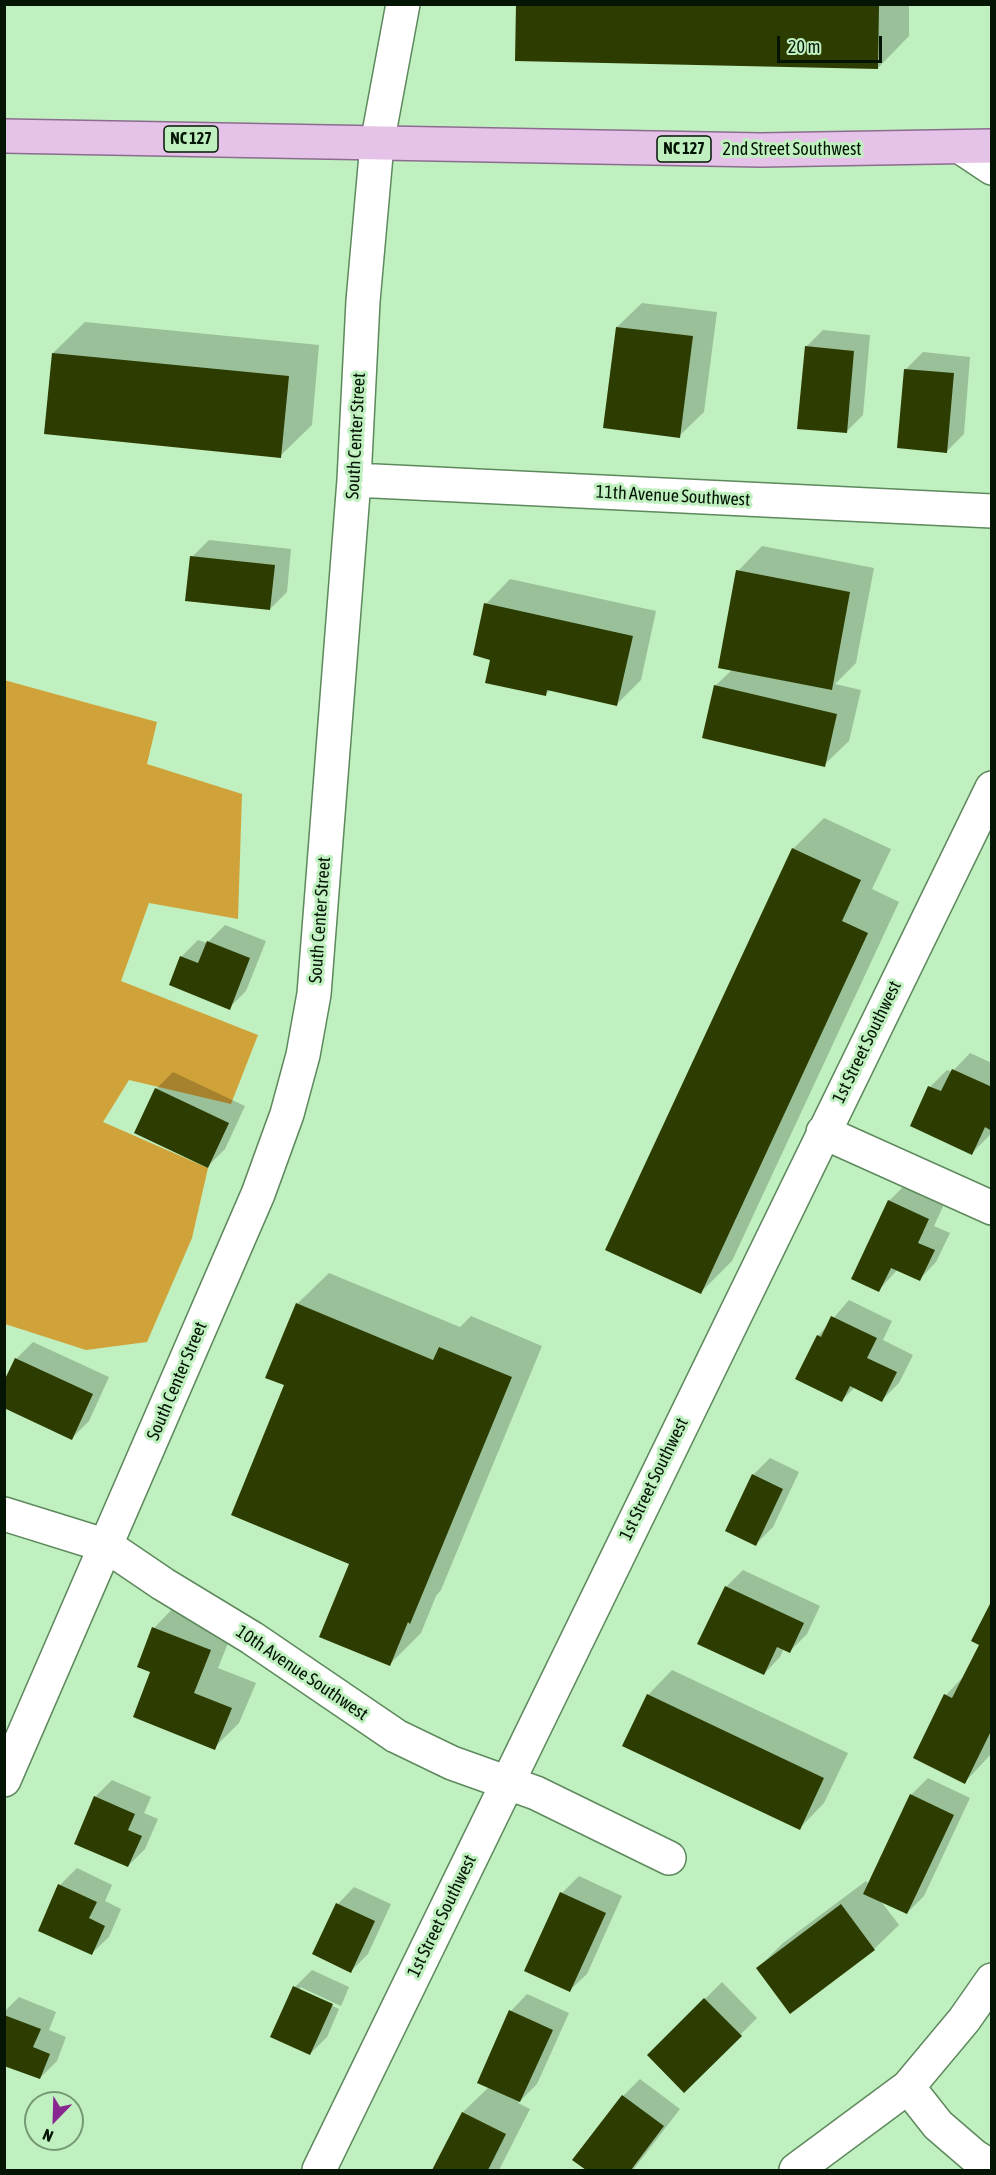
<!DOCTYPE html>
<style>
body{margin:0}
#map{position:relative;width:996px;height:2175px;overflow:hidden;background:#c0f0bf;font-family:"Asap Condensed",sans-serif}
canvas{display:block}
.frame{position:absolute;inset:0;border:6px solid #041505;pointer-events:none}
.north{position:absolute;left:24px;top:2091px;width:60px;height:60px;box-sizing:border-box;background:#c0f0bf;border:2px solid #759875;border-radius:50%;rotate:203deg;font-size:16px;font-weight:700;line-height:24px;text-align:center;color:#041505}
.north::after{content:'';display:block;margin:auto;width:21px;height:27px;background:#882790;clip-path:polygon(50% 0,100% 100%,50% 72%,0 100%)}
.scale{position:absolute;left:777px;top:36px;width:105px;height:27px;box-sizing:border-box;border:3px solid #041505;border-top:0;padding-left:8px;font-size:18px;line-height:21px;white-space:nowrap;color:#041505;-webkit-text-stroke:4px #c0f0bf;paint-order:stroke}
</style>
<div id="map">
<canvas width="996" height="2175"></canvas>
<div class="frame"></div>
<div class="north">N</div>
<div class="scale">20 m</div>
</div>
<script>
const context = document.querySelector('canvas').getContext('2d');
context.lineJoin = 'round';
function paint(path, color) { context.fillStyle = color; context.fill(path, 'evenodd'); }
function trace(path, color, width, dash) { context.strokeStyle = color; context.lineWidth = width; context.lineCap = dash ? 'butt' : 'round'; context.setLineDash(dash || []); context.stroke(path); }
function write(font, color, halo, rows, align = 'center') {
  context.font = font + ' "Asap Condensed",sans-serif'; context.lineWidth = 6; context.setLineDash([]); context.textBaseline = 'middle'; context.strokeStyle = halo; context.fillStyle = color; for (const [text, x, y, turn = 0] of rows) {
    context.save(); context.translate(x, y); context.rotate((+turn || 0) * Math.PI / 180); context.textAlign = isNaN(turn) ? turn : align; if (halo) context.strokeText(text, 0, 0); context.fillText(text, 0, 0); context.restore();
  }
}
paint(new Path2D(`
 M4 680 157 722 147 764 242 794 238 919 149 903 121 981 258 1035 231 1104 129 1080 103 1122 208 1168 192 1238 147 1342 86 1350 5 1324Z`), '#d0a33a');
paint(new Path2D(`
 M517 4H909V36L878 68Z
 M642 303 717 312 704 412 679 436 617 327Z
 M85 322 319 345 312 425 280 456 53 353Z
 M823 330 870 335 863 415 846 432 806 347Z
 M923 352 970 357 964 434 947 451 906 369Z
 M209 540 291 549 287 592 270 609 192 557Z
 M762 546 874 568 856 663 835 684 861 690 849 741 824 765 715 686 733 669 738 571Z
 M510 579 656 611 641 680 617 704 551 689 545 695 492 658 486 604Z
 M824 818 891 849 872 889 899 902 732 1261 701 1292 793 849Z
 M225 925 266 941 246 991 229 1008 181 957 198 940 207 943Z
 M970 1053 992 1063V1130L989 1136 972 1153 930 1087 947 1070 952 1072Z
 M173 1072 245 1106 225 1149 208 1166 156 1089Z
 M906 1184 945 1202 934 1226 950 1233 936 1262 920 1279 898 1269 879 1290 889 1201Z
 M329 1273 460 1327 471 1316 542 1346 441 1590 436 1596 421 1633 389 1665 286 1384 297 1304Z
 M849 1300 892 1321 883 1340 913 1355 899 1383 882 1400 855 1387 842 1400 818 1336Z
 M33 1342 109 1377 89 1421 72 1438 16 1359Z
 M770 1458 799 1472 773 1527 756 1544 753 1475Z
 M743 1570 820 1606 807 1634 790 1651 784 1648 780 1657 764 1674 726 1587Z
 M178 1603 235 1626 218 1668 256 1683 239 1723 214 1748 152 1672 138 1666 154 1628Z
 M992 1603V1753L965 1782 915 1757 946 1695 965 1675 981 1644Z
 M672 1670 848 1753 824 1803 800 1828 648 1695Z
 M928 1778 970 1798 924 1896 907 1913 880 1900 899 1925 874 1949 758 1968 783 1943 866 1881 869 1884 911 1795Z
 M112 1780 151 1797 144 1813 158 1819 145 1849 128 1866 95 1797Z
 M77 1868 112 1885 105 1901 121 1909 109 1937 92 1953 60 1885Z
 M579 1876 622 1896 587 1974 570 1990 562 1893Z
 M354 1887 391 1904 368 1954 351 1971 338 1904Z
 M312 1970 349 1987 341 2006 300 1987V1991L339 2009 327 2037 310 2054 295 1987Z
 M722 1982 757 2018 684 2091 649 2055Z
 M527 1994 569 2013 537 2084 518 2103 530 2109 499 2170H434L463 2112 489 2087 511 2011Z
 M19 1997 56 2012 49 2030 66 2037 57 2061 40 2078 4 2064V2012Z
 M640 2079 680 2109 633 2170H589L574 2159 623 2096Z`), '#0003');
paint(new Path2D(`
 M516 4 879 6 878 69 515 61Z
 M616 327 693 336 680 438 603 428Z
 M805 346 854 351 847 433 797 429Z
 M52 353 289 376 281 458 44 434Z
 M904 369 954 373 947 453 897 448Z
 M190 556 275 565 270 610 185 601Z
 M736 570 850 592 832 690 718 668Z
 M484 603 633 636 617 706 547 690 546 696 485 683 490 660 473 655Z
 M714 685 837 714 825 767 702 738Z
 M792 848 861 880 842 921 868 933 701 1294 605 1250Z
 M207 941 250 958 230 1010 169 985 180 956 198 963Z
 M952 1069 992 1087V1131L985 1127 972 1155 910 1126 928 1086 941 1091Z
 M155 1088 229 1123 208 1168 134 1133Z
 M888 1200 929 1219 918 1243 935 1250 920 1281 891 1268 879 1292 851 1279Z
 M296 1303 433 1360 439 1347 512 1377 410 1624 408 1622 390 1666 319 1637 349 1564 231 1515 284 1385 265 1378Z
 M831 1316 877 1338 867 1358 897 1372 882 1402 850 1386 842 1402 795 1379 817 1335 821 1337Z
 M15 1358 93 1394 72 1440 4 1408V1381Z
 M752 1474 783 1489 756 1546 725 1531Z
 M725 1586 804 1623 790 1653 777 1647 764 1675 697 1644Z
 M992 1600V1729L965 1784 913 1758 944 1694 952 1698 979 1645 971 1641Z
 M152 1627 211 1650 194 1693 232 1708 215 1750 133 1717 150 1672 137 1667Z
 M647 1694 824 1778 800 1830 622 1746Z
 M910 1794 954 1815 907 1914 863 1894Z
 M94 1796 135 1814 128 1830 142 1836 128 1867 74 1844Z
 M58 1884 97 1902 89 1918 105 1926 92 1955 38 1931Z
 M560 1892 606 1913 570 1992 524 1971Z
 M336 1903 375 1921 351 1973 312 1954Z
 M841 1904 875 1950 790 2014 756 1968Z
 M293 1986 333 2004 310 2055 270 2037Z
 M704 1998 742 2036 684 2093 647 2055Z
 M509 2010 553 2030 520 2102 477 2083Z
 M4 2015 41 2029 33 2047 50 2054 40 2079 4 2066Z
 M622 2095 664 2126 631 2170H586L572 2160Z
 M462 2112 506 2134 488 2170H432Z`), '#2d3d01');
const minor = new Path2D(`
 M962 148 992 168
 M354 480 992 511
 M823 1132 992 1208
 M4 1514 107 1546 163 1584 252 1638 396 1736 452 1763 536 1793 669 1858
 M4 1780 258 1194 287 1114 303 1055 314 994 354 480 363 301 377 144 403 4
 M908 2087 938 2125 974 2156 992 2167
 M319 2170 992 788
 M796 2170 908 2087 964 2020 992 1980`);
const major = new Path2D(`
 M4 136 761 150 992 146`);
trace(minor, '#5d895d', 36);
trace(major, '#8b6c8e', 36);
trace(minor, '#fff', 33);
trace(major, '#e5c3e8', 33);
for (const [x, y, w] of [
 [191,139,54],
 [684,149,54]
]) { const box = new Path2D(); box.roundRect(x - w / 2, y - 13, w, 26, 4.5); context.fillStyle = '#c0f0bf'; context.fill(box); trace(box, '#041505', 1.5); }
write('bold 16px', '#041505', null, [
 ["NC 127",191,139],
 ["NC 127",684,149]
]);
write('18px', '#041505', '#c0f0bf', [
 ["2nd Street Southwest",792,149],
 ["South Center Street",356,436,-87],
 ["11th Avenue Southwest",673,496,3],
 ["South Center Street",320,920,-86],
 ["1st Street Southwest",867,1042,-64],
 ["South Center Street",177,1381,-67],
 ["1st Street Southwest",654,1479,-64],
 ["10th Avenue Southwest",302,1673,34],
 ["1st Street Southwest",442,1916,-64]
]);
</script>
